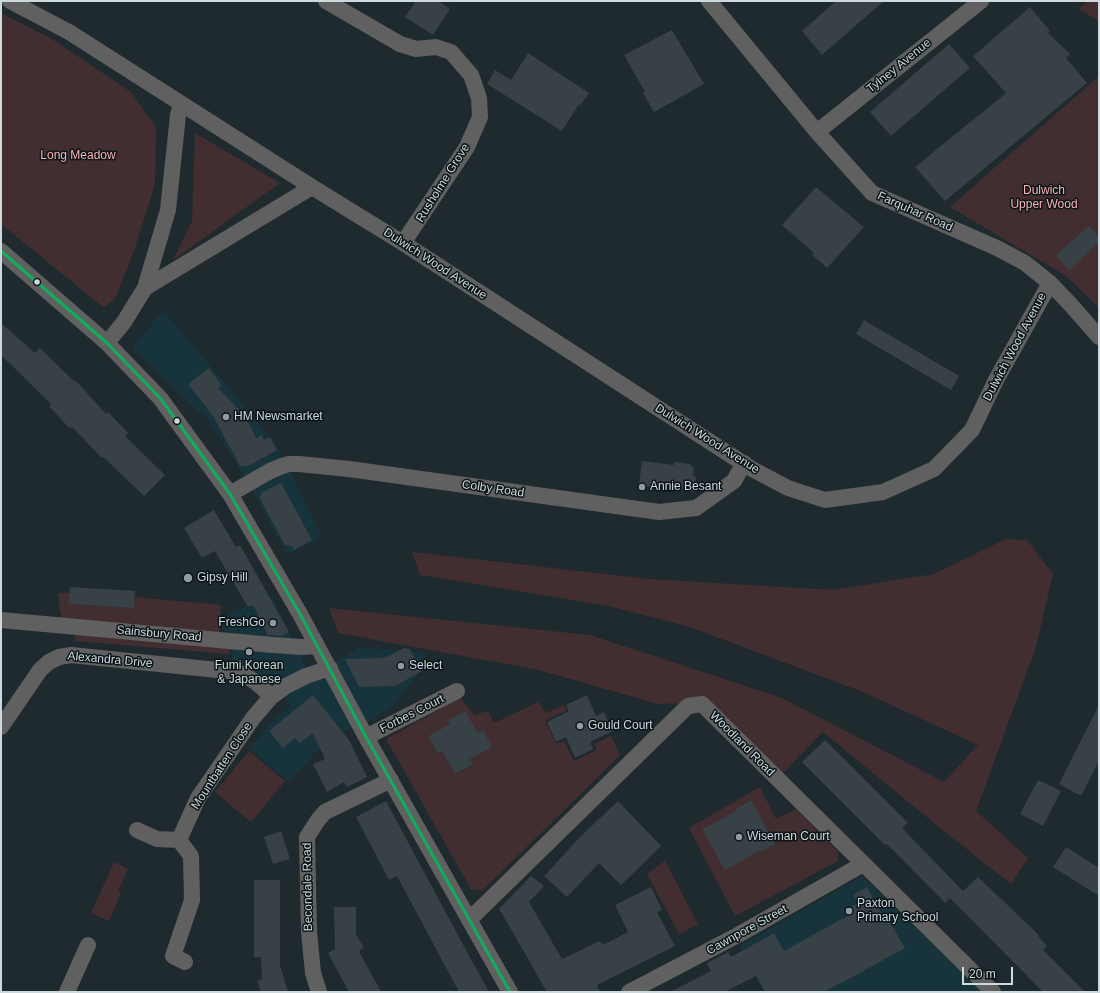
<!DOCTYPE html>
<style>
body{margin:0}
#map{position:relative;width:1100px;height:993px;overflow:hidden;background:#1e2a2e;font-family:Helvetica,sans-serif}
canvas{display:block}
.frame{position:absolute;inset:0;border:2px solid #cdd9dd;pointer-events:none}
.scale{position:absolute;left:962px;top:967px;width:51px;height:18px;box-sizing:border-box;border:2px solid #cdd9dd;border-top:0;padding-left:5px;font-size:12px;line-height:14px;white-space:nowrap;color:#cdd9dd;-webkit-text-stroke:3px #0b1417;paint-order:stroke}
</style>
<div id="map">
<canvas width="1100" height="993"></canvas>
<div class="frame"></div>
<div class="scale">20 m</div>
</div>
<script>
const context = document.querySelector('canvas').getContext('2d');
context.lineJoin = 'round';
function paint(path, color) { context.fillStyle = color; context.fill(path, 'evenodd'); }
function trace(path, color, width, dash) { context.strokeStyle = color; context.lineWidth = width; context.lineCap = dash ? 'butt' : 'round'; context.setLineDash(dash || []); context.stroke(path); }
function write(font, color, halo, rows, align = 'center') {
  context.font = font + ' Helvetica,sans-serif'; context.lineWidth = 3; context.setLineDash([]); context.textBaseline = 'middle'; context.strokeStyle = halo; context.fillStyle = color; for (const [text, x, y, turn = 0] of rows) {
    context.save(); context.translate(x, y); context.rotate((+turn || 0) * Math.PI / 180); context.textAlign = isNaN(turn) ? turn : align; if (halo) context.strokeText(text, 0, 0); context.fillText(text, 0, 0); context.restore();
  }
}
paint(new Path2D(`
 M163 311 228 386 279 449 321 535 315 541 287 554 239 467 207 419 179 394 132 347Z
 M271 595 306 667 336 662 360 647 427 653 416 677 392 707 369 722 357 724 318 750 289 782 249 749 274 719 291 706 272 682 232 661V633L223 630 226 615Z
 M862 876 982 992H764L739 946Z`), '#17333b');
paint(new Path2D(`
 M1088 1H1099V21L1078 9Z
 M1 13 52 39 131 92 156 127 155 184 135 248 116 297 104 308 1 224Z
 M1099 76V308L1066 276 950 207Z
 M195 133 280 183 173 260 192 221Z
 M1006 539 1027 540 1053 574 1036 647 976 811 1028 858 1011 884 940 828 823 732 781 775 707 702 658 704 539 670 338 633 329 608 590 635 782 698 944 782 978 745 863 692 687 626 608 606 420 575 412 552 649 579 833 590 934 574Z
 M58 593H69V604L134 608 135 597 221 605 219 639 64 625 59 606Z
 M76 631 230 646 229 654 75 641Z
 M461 698 474 715 488 711 494 723 538 702 546 713 564 705 567 710 545 721 556 744 564 741 574 761 597 750 594 744 611 736 620 755 482 891 471 889 386 739ZM465 711 478 733 483 731 492 747 470 759 473 764 455 774 442 751 438 754 428 736 450 724 448 720Z
 M249 751 285 781 251 822 215 792Z
 M760 787 776 819 796 809 838 852V861L735 916 689 828ZM751 800 757 833 767 828 775 844 760 852 754 841 702 829 718 820 737 813 735 809Z
 M665 861 698 924 679 934 647 874Z
 M114 862 128 869 118 891 121 893 109 921 91 913Z`), '#422e30');
paint(new Path2D(`
 M416 1H438L450 9 433 35 405 17Z
 M836 1H884L822 55 802 31Z
 M1030 7 1050 31 1048 33 1070 54 1066 58 1087 83 945 201 915 167 1006 93 973 56Z
 M672 30 704 84 654 112 643 93 645 92 624 55Z
 M949 44 970 68 891 136 870 112Z
 M528 53 589 93 580 106 579 104 562 131 487 84 495 70 511 80Z
 M816 187 864 227 827 268 812 255 814 253 782 225Z
 M1089 226 1099 237V242L1069 270 1056 255Z
 M864 320 959 376 951 390 856 334Z
 M1 323 35 353 40 348 75 382 76 381 106 414 108 412 128 433 125 436 165 475 144 496 103 457 102 458 72 427 70 429 49 406 51 404 1 355Z
 M209 368 222 386 218 388 245 416 256 438 262 435 264 440 270 437 277 450 248 466H240L213 416 188 384Z
 M642 461 674 465V462L690 464 694 469 693 476H696L694 492 670 487V490L639 486Z
 M281 483 312 540 294 550 292 546 285 545 260 499 261 493Z
 M214 510 236 547 240 545 289 632 281 636 268 635 253 605 248 607 215 551 202 558 184 528Z
 M70 587 135 591 134 608 68 604Z
 M404 648 410 649 422 671 395 686 359 687 345 659 385 658Z
 M313 695 349 740 367 777 347 787 344 782 327 792 313 764 325 759 313 733 299 743 295 738 283 748 269 731Z
 M587 695 596 716 604 712 613 731 590 742 593 749 575 758 566 737 556 742 547 722 569 711 566 705Z
 M1099 705V761L1081 796 1059 784Z
 M465 711 478 733 483 730 492 747 470 759 473 764 455 774 442 751 438 754 428 736 450 724 448 720Z
 M825 740 908 823 902 828 963 891 978 877 1039 935 1038 936 1047 946 1043 950 1085 992H1043L950 898 945 903 897 854 887 844 885 845 802 762Z
 M1038 780 1061 791 1043 826 1020 814Z
 M751 800 775 844 760 852 759 851 725 870 702 829 736 811 735 809Z
 M386 801 460 939 489 992H459L397 876 389 880 356 817Z
 M618 801 661 846 621 885 599 863 567 897 544 876 581 836Z
 M281 831 290 859 273 864 264 837Z
 M1066 847 1099 868V896L1053 867Z
 M531 876 544 886 529 902 562 959 600 941 603 945 628 932 615 905 651 887 662 910 657 912 675 946 597 985 600 992H547L504 917 499 909Z
 M254 880H280V965L288 992H261L257 981 262 979 261 957H254Z
 M867 887 884 918 887 917 905 948 847 980 823 992H765L756 976 724 992H670L711 971 707 963 728 952 731 957 774 933 784 951 849 915 846 909 858 903 853 895Z
 M334 907H356V934L364 948 359 951 381 992H349L328 953 335 949Z`), '#384145');
trace(new Path2D(`
 M10 1 69 32 312 187 403 243 752 469 788 488 825 500 883 492 934 469 972 430 996 380 1050 283
 M326 1 400 44 416 49 436 47 451 52 471 75 479 98 480 117 467 147 403 243
 M709 1 817 132 872 193 997 248 1025 263 1050 283 1071 305 1099 337
 M817 132 981 1
 M1 251 107 343 160 398 230 494 300 614 366 737 510 992
 M145 288 312 187
 M107 343 124 322 145 288 168 210 178 115 181 104
 M230 494 270 471 282 466 289 464H299L349 469 659 512 696 508 734 481 744 463
 M1 620 273 645 302 647 317 646
 M1 727 40 670 49 662 59 657 71 655 237 672C251 677 262 686 271 697
 M366 737 457 691
 M137 830 157 839 179 840 198 798 253 718 271 697 286 686 306 676 330 668
 M179 840 191 856 192 900 173 956 185 962
 M470 919 688 706 702 704 993 992
 M67 992 88 945
 M319 992 313 973 309 932 307 837 318 820 325 812 391 780
 M629 992 738 935 863 864`), '#616060', 16);
trace(new Path2D(`
 M1 251 107 343 160 398 230 494 300 614 366 737 510 992`), '#0daf5c', 3);
for (const [x, y, r, color] of [
 [37,282,3.5,"#cdd9dd"],
 [226,417,4,"#909ca0"],
 [177,421,3.5,"#cdd9dd"],
 [642,487,4,"#909ca0"],
 [188,578,5,"#909ca0"],
 [273,623,4,"#909ca0"],
 [249,652,4,"#909ca0"],
 [401,666,4,"#909ca0"],
 [580,726,4,"#909ca0"],
 [739,837,4,"#909ca0"],
 [849,911,4,"#909ca0"]
]) { const dot = new Path2D(); dot.arc(x, y, r, 0, 2 * Math.PI); context.fillStyle = color; context.fill(dot); trace(dot, '#0b1417', 1.5); }
write('12px', '#cdd9dd', '#0b1417', [
 ["Tylney Avenue",899,66,-39],
 ["Rusholme Grove",443,183,-58],
 ["Farquhar Road",915,212,24],
 ["Dulwich Wood Avenue",435,264,33],
 ["Dulwich Wood Avenue",1015,347,-62],
 ["Dulwich Wood Avenue",707,439,32],
 ["Colby Road",493,489,8],
 ["Sainsbury Road",159,634,5],
 ["Alexandra Drive",110,660,5],
 ["Forbes Court",412,714,-27],
 ["Woodland Road",742,744,45],
 ["Mountbatten Close",222,766,-57],
 ["Becondale Road",308,887,-91],
 ["Cawnpore Street",747,930,-29]
]);
write('12px', '#fbb1b6', '#0b1417', [
 ["Long Meadow",78,156],
 ["Dulwich",1044,191],
 ["Upper Wood",1044,205]
]);
write('12px', '#cdd9dd', '#0b1417', [
 ["HM Newsmarket",234,417],
 ["Annie Besant",650,487],
 ["Gipsy Hill",197,578],
 ["FreshGo",265,623,"right"],
 ["Fumi Korean",249,666,"center"],
 ["& Japanese",249,680,"center"],
 ["Select",409,666],
 ["Gould Court",588,726],
 ["Wiseman Court",747,837],
 ["Paxton",857,904],
 ["Primary School",857,918]
], 'left');
</script>
